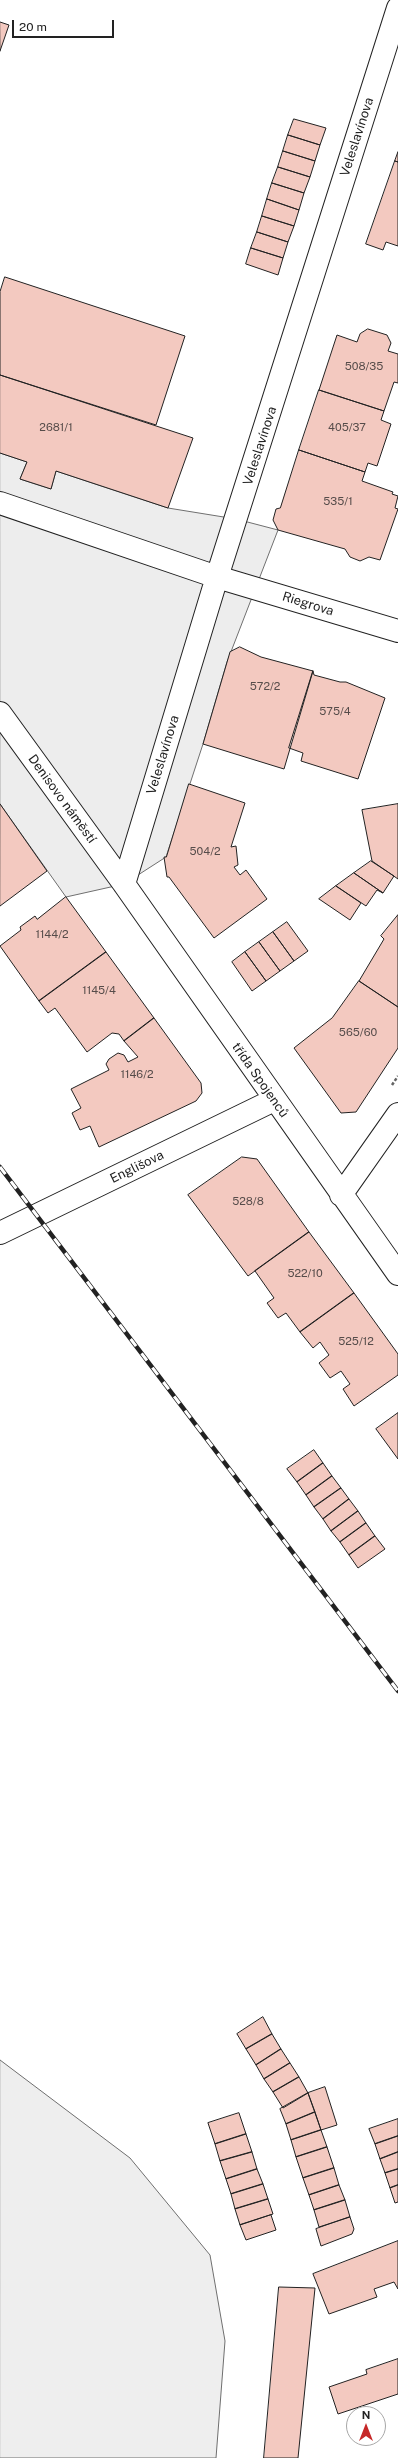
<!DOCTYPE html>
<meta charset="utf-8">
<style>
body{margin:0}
#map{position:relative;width:398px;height:2458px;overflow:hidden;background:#fff;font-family:"Public Sans",sans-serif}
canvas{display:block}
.north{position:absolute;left:346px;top:2406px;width:40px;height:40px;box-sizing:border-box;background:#fff;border:1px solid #a7a7a7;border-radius:50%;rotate:0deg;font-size:11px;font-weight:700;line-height:16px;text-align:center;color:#222}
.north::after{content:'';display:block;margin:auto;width:14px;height:18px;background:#c62828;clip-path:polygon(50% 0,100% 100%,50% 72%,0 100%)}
.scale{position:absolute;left:12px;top:20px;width:102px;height:18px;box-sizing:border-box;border:2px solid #222;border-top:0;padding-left:5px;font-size:12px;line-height:14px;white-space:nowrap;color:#222;-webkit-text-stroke:3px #fff;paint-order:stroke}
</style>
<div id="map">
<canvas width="398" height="2458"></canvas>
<div class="north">N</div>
<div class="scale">20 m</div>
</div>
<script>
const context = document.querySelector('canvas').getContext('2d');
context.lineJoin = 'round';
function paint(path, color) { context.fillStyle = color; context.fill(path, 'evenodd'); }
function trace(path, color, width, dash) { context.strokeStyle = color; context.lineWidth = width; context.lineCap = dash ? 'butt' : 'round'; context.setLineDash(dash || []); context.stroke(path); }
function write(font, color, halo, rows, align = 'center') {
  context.font = font + ' "Public Sans",sans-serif'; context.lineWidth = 3; context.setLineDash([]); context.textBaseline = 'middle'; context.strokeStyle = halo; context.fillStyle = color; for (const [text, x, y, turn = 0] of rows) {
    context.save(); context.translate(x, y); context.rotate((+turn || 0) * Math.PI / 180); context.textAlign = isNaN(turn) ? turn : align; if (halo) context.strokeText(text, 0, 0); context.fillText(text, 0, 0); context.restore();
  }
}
const green = new Path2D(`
 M0 2060 130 2158 210 2255 225 2341 216 2458H0Z`);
paint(green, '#eee');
trace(green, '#6f6f6f', 1);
const parking = new Path2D(`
 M0 453 27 462 20 479 51 489 56 471 168 508 236 519 278 530 227 662 203 744 166 857 124 884 66 897 0 804Z`);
paint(parking, '#ededed');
trace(parking, '#6f6f6f', 1);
const building = new Path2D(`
 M0 22 9 25 0 51Z
 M294 119 326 128 320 145 288 135Z
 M288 135 320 145 315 161 283 151Z
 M283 151 315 161 310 177 278 167Z
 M398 152V162L395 161Z
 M395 161 398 162V246L386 242 383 250 366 244Z
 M278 167 310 177 304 193 272 183Z
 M272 183 304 193 299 210 267 199Z
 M267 199 299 210 294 226 262 216Z
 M262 216 294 226 288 242 257 232Z
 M257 232 288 242 283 258 251 248Z
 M251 248 283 258 278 275 246 264Z
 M5 277 185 336 156 425 0 375V292Z
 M368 329 387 335 391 343 388 351 398 354V383L394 382 384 411 319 390 337 335 357 342 360 334Z
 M0 375 193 438 168 508 56 471 51 489 20 479 27 462 0 453Z
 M319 390 384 411 381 420 391 424 377 466 368 463 365 472 299 450Z
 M299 450 365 472 362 481 393 492 392 494 398 496 395 508 398 509 380 560 369 557 360 561 350 557 345 549 278 530 273 520 276 509 280 508Z
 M240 647 261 657 313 671 284 769 203 744 230 652Z
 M313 671 314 675 340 682H346L385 698 358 779 301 761 303 753 289 748Z
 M189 784 245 803 231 847 236 846 238 865 234 867 240 875 246 870 267 899 214 938 169 877H167L164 857H166Z
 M0 804 47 871 0 906Z
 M398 804V879L372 861 362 810Z
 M371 861 394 876 383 893 354 873Z
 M354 873 383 893 377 890 366 906 336 886Z
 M336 886 361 903 350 920 319 899Z
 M66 897 106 952 39 1001 0 946 21 930 20 927 35 916 37 919Z
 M398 915V1007L359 981 384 939 381 936Z
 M287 922 308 951 294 961 273 932Z
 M273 932 294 961 280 971 259 942Z
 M259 942 280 971 266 981 245 952Z
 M106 952 154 1018 124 1041 119 1034 112 1033 87 1052 55 1008 48 1013 39 1001Z
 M245 952 266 981 252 991 232 962Z
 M359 981 398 1007V1048L356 1112 341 1113 294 1048 332 1018Z
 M154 1018 201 1083 202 1093 196 1101 99 1147 90 1126 80 1130 72 1113 81 1108 71 1089 109 1070 106 1064 109 1059 118 1053 124 1055 128 1062 138 1057 124 1041Z
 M242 1157 257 1159 309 1232 248 1276 188 1195Z
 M309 1232 354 1293 300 1332 286 1313 278 1318 267 1303 274 1298 255 1271Z
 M354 1293 398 1354V1375L354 1406 343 1389 350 1384 341 1371 330 1378 319 1363 329 1355 320 1342 313 1348 300 1332Z
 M398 1413V1459L376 1429Z
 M314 1450 323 1463 297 1482 287 1469Z
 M323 1463 332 1476 306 1495 297 1482Z
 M332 1476 341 1488 314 1507 306 1495Z
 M341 1488 349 1499 323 1519 314 1507Z
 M349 1499 358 1511 331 1531 323 1519Z
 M358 1511 366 1523 340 1542 331 1531Z
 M366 1523 375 1536 349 1555 340 1542Z
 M375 1536 385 1549 358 1568 349 1555Z
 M263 2017 272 2034 246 2049 237 2034Z
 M272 2034 281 2049 256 2065 246 2049Z
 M281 2049 290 2063 264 2079 256 2065Z
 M290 2063 299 2077 273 2092 264 2079Z
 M299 2077 308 2093 283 2108 273 2092Z
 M325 2087 337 2125 321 2130 308 2093Z
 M308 2093 315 2112 286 2124 280 2109Z
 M315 2112 321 2130 291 2140 286 2124Z
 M239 2113 246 2134 215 2144 208 2123Z
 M398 2119V2136L375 2144 369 2129Z
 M321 2130 327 2147 296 2157 291 2140Z
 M246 2134 252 2152 220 2161 215 2144Z
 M398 2136V2152L380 2159 375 2144Z
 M327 2147 334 2168 303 2178 296 2157Z
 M252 2152 257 2169 226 2179 220 2161Z
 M398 2152V2169L385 2173 380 2159Z
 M334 2168 339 2185 309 2195 303 2178Z
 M257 2169 263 2184 231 2194 226 2179Z
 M398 2169V2185L390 2188 385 2173Z
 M263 2184 268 2199 235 2209 231 2194Z
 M339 2185 345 2200 314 2210 309 2195Z
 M398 2185V2202L395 2203 390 2188Z
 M268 2199 273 2214 240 2225 235 2209Z
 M345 2200 350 2217 319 2227 314 2210Z
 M271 2215 276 2230 246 2240 240 2225Z
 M350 2217 354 2229 352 2234 321 2246 316 2229Z
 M398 2241V2289L394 2282 374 2289 377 2297 329 2314 313 2274Z
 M279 2287 315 2288 298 2458H264Z
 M398 2359V2394L338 2414 329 2387 367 2374 366 2370Z`);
paint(building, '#f3c9c0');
trace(building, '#222', 1);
const minor = new Path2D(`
 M0 503 217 577 398 631
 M0 713 124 884 398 1274
 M124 884 217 577 398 8
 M341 1195 398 1114
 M0 1233 274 1100`);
trace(minor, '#222', 24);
trace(new Path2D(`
 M392 1085 398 1076`), '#646464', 2.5, [3, 2]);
trace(minor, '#fff', 22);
const rail = new Path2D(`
 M0 1167 398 1691`);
trace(rail, '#222', 4.5);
trace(rail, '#fff', 3, [9]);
write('11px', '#564c4a', null, [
 ["508/35",364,367],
 ["2681/1",56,428],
 ["405/37",347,428],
 ["535/1",338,502],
 ["572/2",265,687],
 ["575/4",335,712],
 ["504/2",205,852],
 ["1144/2",52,935],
 ["1145/4",99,991],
 ["565/60",358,1033],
 ["1146/2",137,1075],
 ["528/8",248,1202],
 ["522/10",305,1274],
 ["525/12",356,1342]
]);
write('13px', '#222', '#fff', [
 ["Veleslavínova",357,137,-72],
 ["Veleslavínova",260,446,-72],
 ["Riegrova",308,604,17],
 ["Veleslavínova",163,755,-73],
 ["Denisovo náměstí",62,799,54],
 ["třída Spojenců",260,1080,55],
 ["Englišova",137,1167,-26]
]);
</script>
